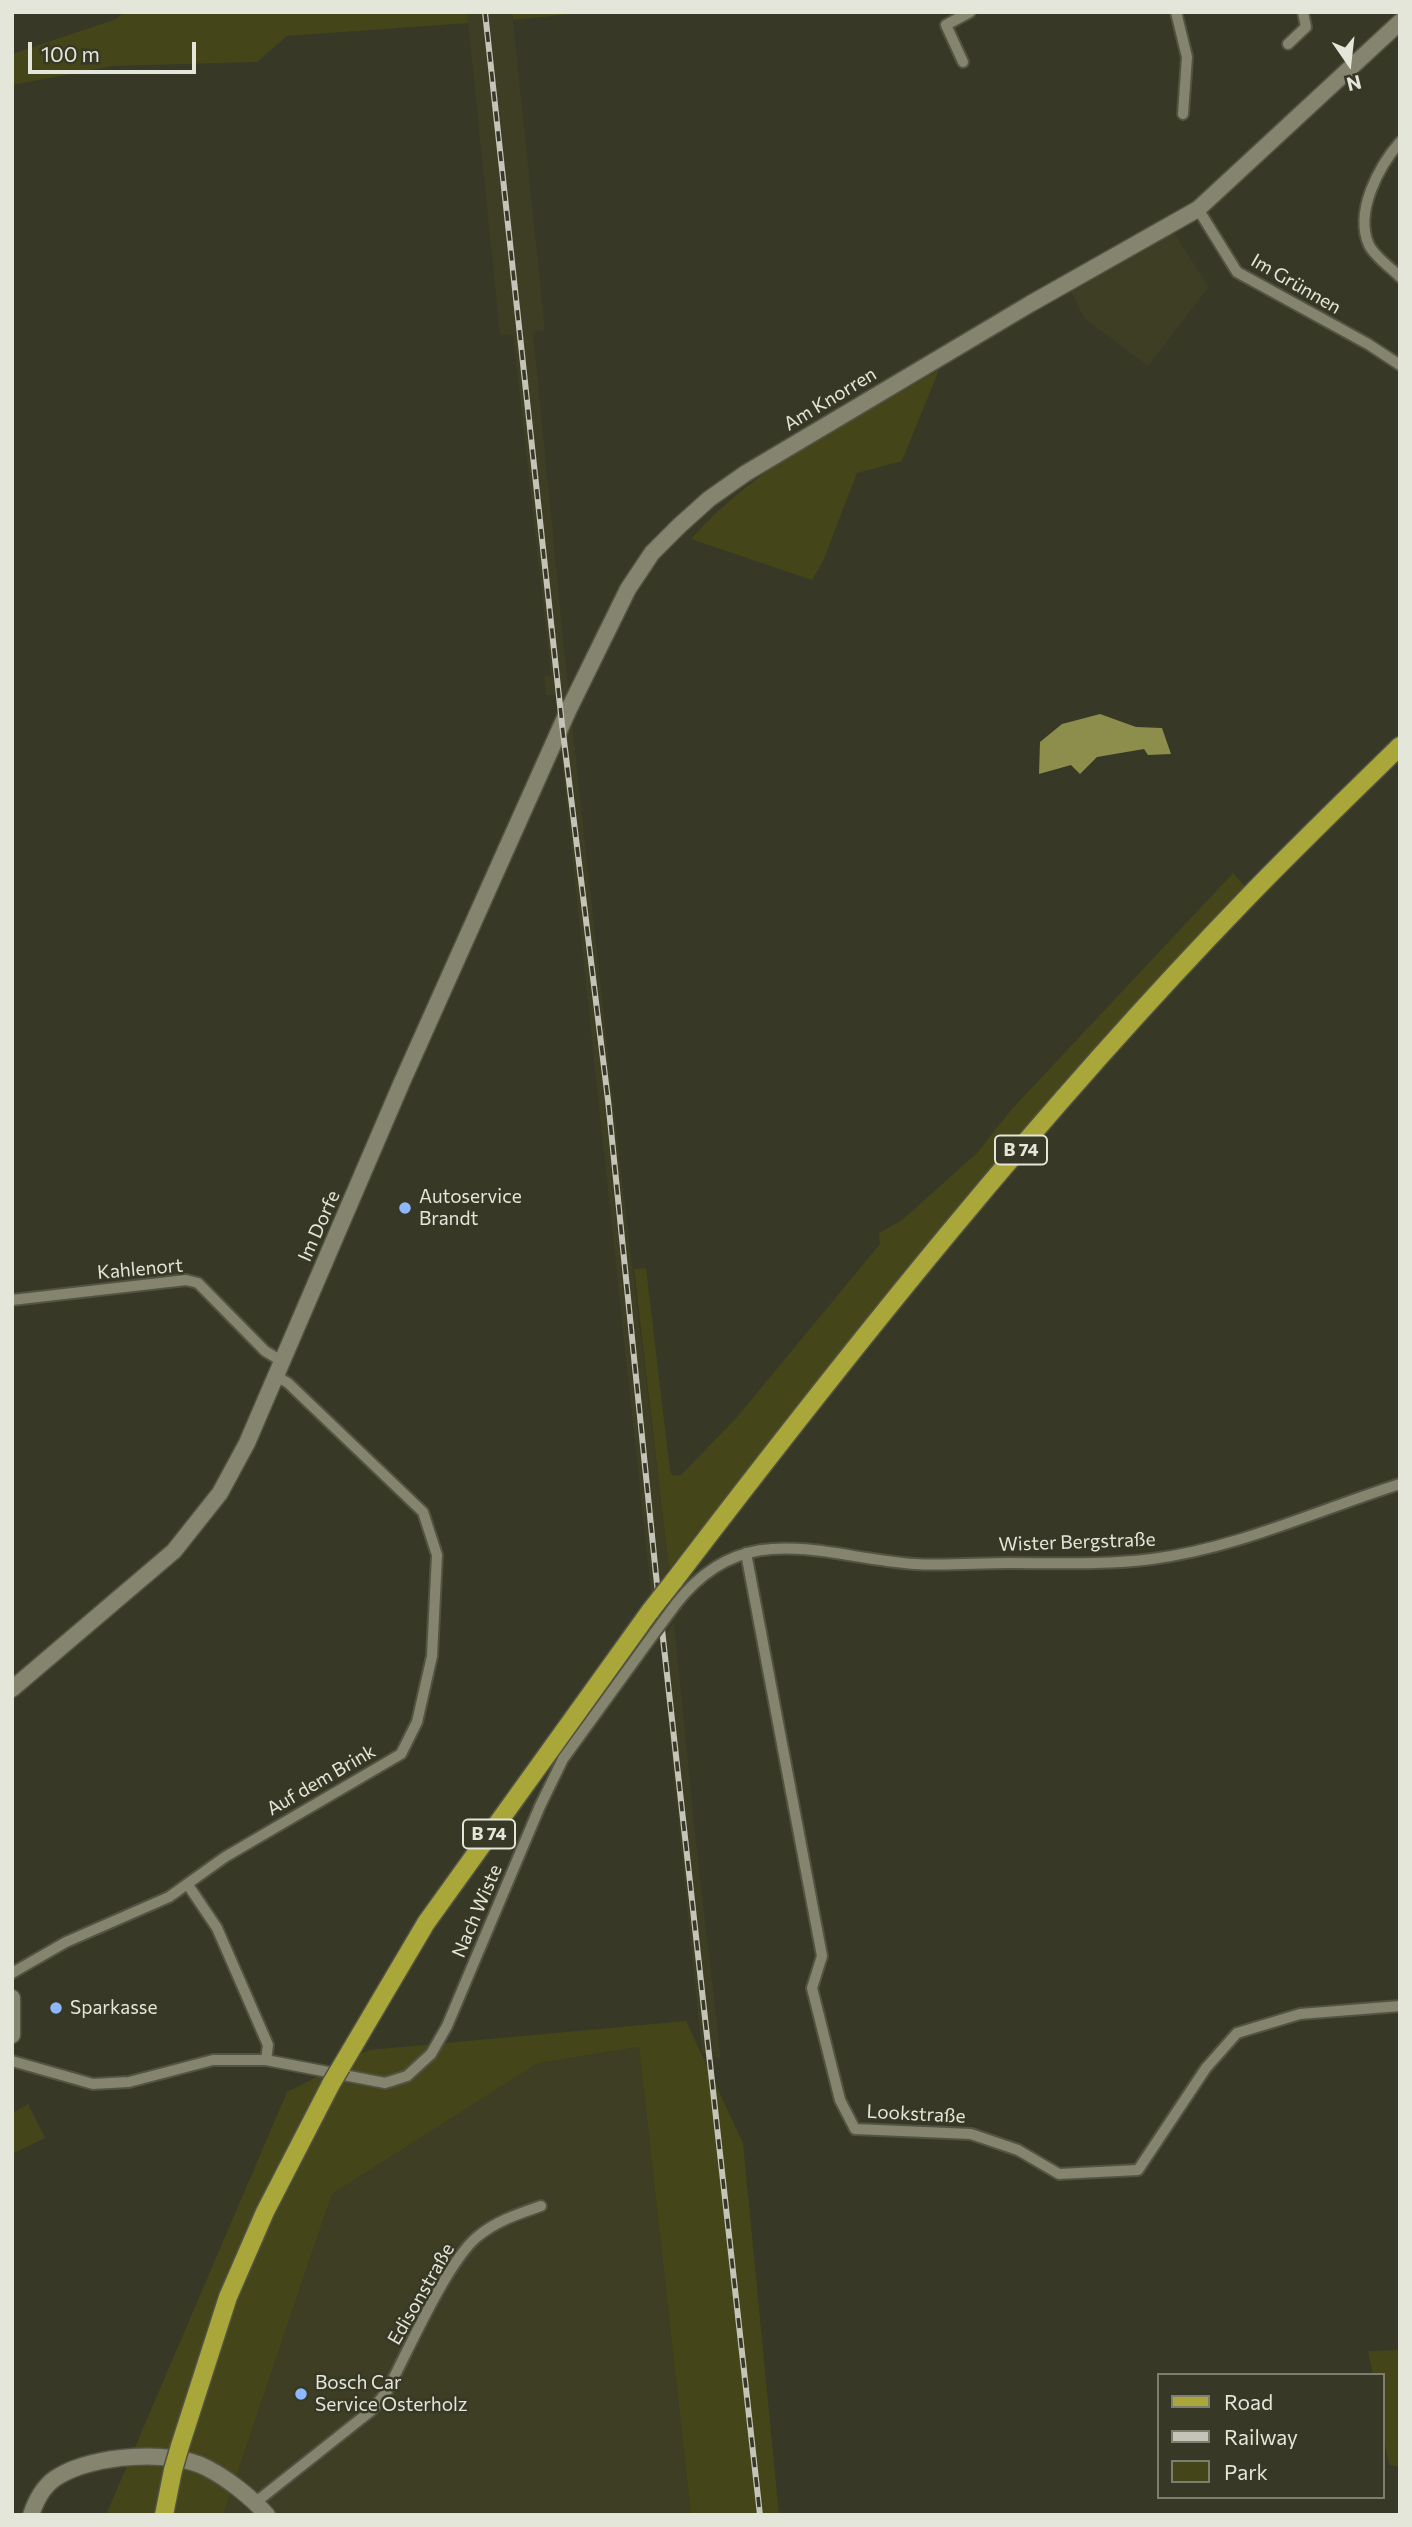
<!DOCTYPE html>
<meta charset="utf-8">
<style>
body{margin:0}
#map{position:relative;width:1412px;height:2527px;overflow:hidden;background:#373825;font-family:Commissioner,sans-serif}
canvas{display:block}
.frame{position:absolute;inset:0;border:14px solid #e5e6da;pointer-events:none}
.legend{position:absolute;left:1157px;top:2373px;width:228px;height:126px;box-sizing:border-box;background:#373825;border:2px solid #7d7e6d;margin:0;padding:9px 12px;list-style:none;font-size:21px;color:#e5e6da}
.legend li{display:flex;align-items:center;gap:14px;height:35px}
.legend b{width:35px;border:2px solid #7d7e6d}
.north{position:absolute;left:1314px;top:28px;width:70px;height:70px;-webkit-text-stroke:5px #373825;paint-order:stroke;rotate:166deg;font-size:19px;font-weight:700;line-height:28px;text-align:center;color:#e5e6da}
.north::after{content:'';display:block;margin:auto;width:24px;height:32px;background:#e5e6da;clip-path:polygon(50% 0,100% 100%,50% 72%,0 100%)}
.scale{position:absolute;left:28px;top:42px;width:168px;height:32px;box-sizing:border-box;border:4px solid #e5e6da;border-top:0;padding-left:9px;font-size:21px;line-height:24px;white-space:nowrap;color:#e5e6da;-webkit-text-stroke:5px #373825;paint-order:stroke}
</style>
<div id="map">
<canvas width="1412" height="2527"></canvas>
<div class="frame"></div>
<ul class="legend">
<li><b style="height:9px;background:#a9a73a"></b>Road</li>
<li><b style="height:9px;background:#c4c5b8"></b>Railway</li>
<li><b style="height:19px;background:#45451a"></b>Park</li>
</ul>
<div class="north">N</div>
<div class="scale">100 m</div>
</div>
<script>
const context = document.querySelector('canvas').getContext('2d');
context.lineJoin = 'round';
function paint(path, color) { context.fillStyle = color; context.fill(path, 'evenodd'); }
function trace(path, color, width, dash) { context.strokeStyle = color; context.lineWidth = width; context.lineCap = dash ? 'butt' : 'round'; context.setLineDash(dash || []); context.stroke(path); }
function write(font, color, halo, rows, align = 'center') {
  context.font = font + ' Commissioner,sans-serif'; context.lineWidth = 5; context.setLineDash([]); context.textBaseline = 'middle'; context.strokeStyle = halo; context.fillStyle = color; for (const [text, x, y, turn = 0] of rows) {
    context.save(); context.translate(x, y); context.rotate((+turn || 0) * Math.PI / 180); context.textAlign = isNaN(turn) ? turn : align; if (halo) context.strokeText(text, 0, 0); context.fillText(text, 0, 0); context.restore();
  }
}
paint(new Path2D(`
 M467 12H512L513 20 545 330 533 332 566 667 621 1172 669 1569 651 1593 555 695H546L544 676 551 675 513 334 500 335Z
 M1171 228 1209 287 1148 366 1084 318 1068 286Z
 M674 1622 696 1842 721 2059 702 2053 660 1641Z
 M639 2047 691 2515H223L332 2194 538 2063Z`), '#3e3e24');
paint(new Path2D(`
 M124 12H467L468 23 287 36 257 62 112 66 12 85V54L116 19Z
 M512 12H589L513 20Z
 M939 370 902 461 857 473 823 561 812 580 691 539C757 463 854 420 939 370Z
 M1233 873 1247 889 809 1392 669 1569 634 1269 646 1268 670 1471 673 1476 681 1475 737 1417 880 1244 879 1233 902 1220 977 1153 1011 1110Z
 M686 2021 743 2143 779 2515H691L639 2047 538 2063 332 2194 223 2515H106L287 2092 369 2050Z
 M28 2104 45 2138 12 2154V2113Z
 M1400 2350V2467L1389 2465 1382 2429V2375H1373L1368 2351Z`), '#45451a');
paint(new Path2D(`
 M1100 714 1136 727 1162 728 1171 754 1148 755 1144 749 1097 757 1080 774 1071 765 1039 774 1040 742 1062 724Z`), '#8d8d4c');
const street = new Path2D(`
 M1176 12 1187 57 1183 114
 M1288 44 1306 27 1303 12
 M963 62 946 25 970 12
 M1400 142C1379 166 1354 212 1369 245 1374 256 1391 268 1400 277
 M1198 209 1237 272 1368 344 1400 365
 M12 1300 186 1280 198 1283 265 1351 283 1362
 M746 1553 822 1956 812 1988 840 2100 855 2129 971 2134 1018 2150 1059 2174 1138 2170 1206 2068 1237 2033 1300 2014 1400 2006
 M676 1604C744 1516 822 1557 914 1564 945 1566 978 1563 1009 1563 1057 1563 1105 1565 1152 1559 1238 1548 1318 1510 1400 1484
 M188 1885 217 1928 268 2045 266 2060
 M12 1973 66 1942 169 1897 225 1857 401 1754 417 1722 432 1656 437 1555 423 1512 288 1383 276 1376
 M12 2061 93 2084 129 2082 213 2060H266L385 2083 407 2076 431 2054 447 2026 540 1806 563 1759 653 1635
 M256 2502 372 2410 387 2391C407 2353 447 2262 477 2237 496 2221 518 2214 541 2206`);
const secondary = new Path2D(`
 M12 1689 174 1551 220 1493 247 1443 402 1082 568 711 628 589 652 553 679 526 709 499 746 473 1030 304 1198 209 1400 22
 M12 1998V2035
 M31 2515C36 2500 44 2484 59 2476 93 2455 171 2449 207 2468 228 2479 251 2497 267 2515`);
const primary = new Path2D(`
 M673 1582C853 1346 1039 1113 1246 899 1296 847 1348 797 1400 746
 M341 2067 426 1923 651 1610
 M180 2446 228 2297 265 2212 331 2084
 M164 2515 173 2470`);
trace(street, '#525342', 14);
trace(secondary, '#525342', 19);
trace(primary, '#525342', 21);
trace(street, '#84846f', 10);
trace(secondary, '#84846f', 16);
trace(primary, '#a9a73a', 18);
const rail = new Path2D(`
 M485 12 562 724 608 1100 656 1575 760 2515`);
trace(rail, '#c4c5b8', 6);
trace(rail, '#373825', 3.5, [10]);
const streetBridge = new Path2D(`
 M653 1635 676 1604`);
const primaryBridge = new Path2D(`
 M651 1610 673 1582
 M331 2084 341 2067
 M173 2470 180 2446`);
trace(streetBridge, '#525342', 14, []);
trace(primaryBridge, '#525342', 21, []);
trace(streetBridge, '#84846f', 10);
trace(primaryBridge, '#a9a73a', 18);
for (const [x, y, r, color] of [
 [405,1208,7,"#8db9fc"],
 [56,2008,7,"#8db9fc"],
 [301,2394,7,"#8db9fc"]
]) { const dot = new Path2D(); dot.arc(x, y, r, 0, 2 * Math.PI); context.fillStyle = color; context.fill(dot); trace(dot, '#373825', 2.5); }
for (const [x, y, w] of [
 [1021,1150,52],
 [489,1834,52]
]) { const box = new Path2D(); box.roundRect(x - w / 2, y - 14.5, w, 29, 5); context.fillStyle = '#373825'; context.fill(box); trace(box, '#e5e6da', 2); }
write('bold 18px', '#e5e6da', null, [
 ["B 74",1021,1150],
 ["B 74",489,1834]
]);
write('19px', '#e5e6da', '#373825', [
 ["Im Grünnen",1296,284,30],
 ["Am Knorren",830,399,-31],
 ["Im Dorfe",319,1226,-66],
 ["Kahlenort",140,1269,-5],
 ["Wister Bergstraße",1077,1542,-2],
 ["Auf dem Brink",321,1780,-30],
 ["Nach Wiste",477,1911,-67],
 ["Lookstraße",916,2114,3],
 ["Edisonstraße",421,2294,-60]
]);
write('19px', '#e5e6da', '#373825', [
 ["Autoservice",419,1197],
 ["Brandt",419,1219],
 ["Sparkasse",70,2008],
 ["Bosch Car",315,2383],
 ["Service Osterholz",315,2405]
], 'left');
</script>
